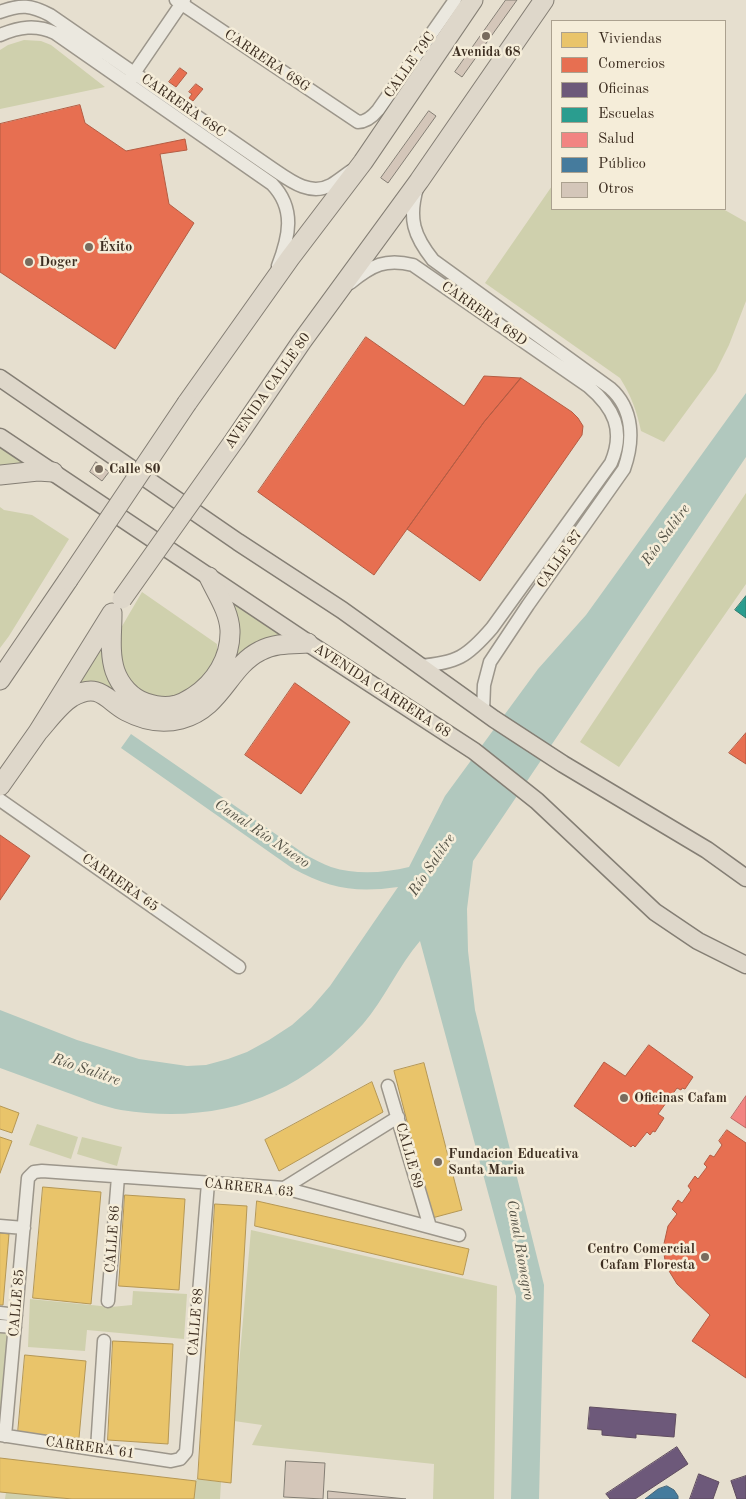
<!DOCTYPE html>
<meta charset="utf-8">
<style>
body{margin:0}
#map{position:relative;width:746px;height:1499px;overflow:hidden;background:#e6dfcf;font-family:"Old Standard TT",serif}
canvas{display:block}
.legend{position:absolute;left:551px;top:20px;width:175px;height:190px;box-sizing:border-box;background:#f5edd9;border:1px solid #aba18f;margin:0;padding:6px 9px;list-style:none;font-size:15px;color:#3d2e21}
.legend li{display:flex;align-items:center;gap:10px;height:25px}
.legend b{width:25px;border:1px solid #aba18f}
</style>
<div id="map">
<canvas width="746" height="1499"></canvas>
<ul class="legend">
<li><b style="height:14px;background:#e9c46a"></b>Viviendas</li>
<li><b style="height:14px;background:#e76f51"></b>Comercios</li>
<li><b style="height:14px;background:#6d597a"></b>Oficinas</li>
<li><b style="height:14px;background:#2a9d8f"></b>Escuelas</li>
<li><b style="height:14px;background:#f28482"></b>Salud</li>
<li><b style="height:14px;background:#457b9d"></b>Público</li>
<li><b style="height:14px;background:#d4c6b9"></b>Otros</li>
</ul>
</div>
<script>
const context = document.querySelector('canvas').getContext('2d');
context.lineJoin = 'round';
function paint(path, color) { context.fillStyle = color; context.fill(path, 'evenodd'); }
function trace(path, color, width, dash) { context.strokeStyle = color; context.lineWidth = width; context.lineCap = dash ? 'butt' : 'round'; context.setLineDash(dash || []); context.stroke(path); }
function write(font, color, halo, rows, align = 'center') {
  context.font = font + ' "Old Standard TT",serif'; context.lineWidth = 5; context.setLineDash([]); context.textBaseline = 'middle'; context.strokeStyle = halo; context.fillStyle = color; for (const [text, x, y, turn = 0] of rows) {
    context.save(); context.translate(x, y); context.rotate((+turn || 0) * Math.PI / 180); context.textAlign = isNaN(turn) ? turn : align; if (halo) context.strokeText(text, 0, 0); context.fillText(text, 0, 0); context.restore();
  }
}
paint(new Path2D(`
 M24 40 41 41 51 45 105 87 0 109V50L8 45Z
 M552 186V209H723L746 222V301L729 345 716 371 664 442 641 431C637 412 631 395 620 378L485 283Z
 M0 445 33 467 0 469Z
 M746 493V584L619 767 580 742Z
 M0 507 4 510 32 515 69 539 9 636 0 648Z
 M142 592 217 644V661L189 693 170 698 152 699 138 691 124 674 119 639 121 628Z
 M231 600 292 640 225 671 236 618 235 609Z
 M107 640 122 696C104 683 94 686 74 687Z
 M37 1124 78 1137 71 1159 29 1145Z
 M82 1137 122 1147 117 1166 77 1154Z
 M251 1230 497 1286 494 1499H433L434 1464 252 1445 262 1425 234 1421Z
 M133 1291 187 1294 184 1339 87 1330 85 1351 28 1347 30 1299 111 1307 132 1305Z
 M0 1331H8L1 1430H0Z
 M196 1479 221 1482 220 1499H194Z
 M6 1492 72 1499H5Z`), '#cfd0ad');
paint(new Path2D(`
 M746 393V457L473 861 467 909 468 951 475 1010 544 1285 539 1499H511L516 1296 420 941C399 965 384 1000 363 1024 297 1098 218 1125 121 1110 105 1107 87 1100 71 1094 47 1085 24 1077 0 1068V1010L77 1040 139 1059 187 1066 206 1065 228 1059 247 1052 269 1040 292 1025 311 1008 330 986 398 887C356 893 330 889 292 868L121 748 131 734 306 855C314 859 323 864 331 867 356 875 384 873 409 867L445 796 538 669 586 615Z`), '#b1c8be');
const homes = new Path2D(`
 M424 1063 462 1210 432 1218 394 1071Z
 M372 1082 383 1112 279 1171 265 1140Z
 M0 1106 19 1113 12 1133 0 1129Z
 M0 1137 12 1141 0 1173Z
 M43 1187 101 1192 91 1304 33 1298Z
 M125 1195 185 1199 179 1290 119 1286Z
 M257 1201 469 1249 463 1275 255 1226Z
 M215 1204 247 1206 231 1483 198 1479Z
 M0 1233 9 1234 3 1305H0Z
 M113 1341 173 1344 168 1444 108 1440Z
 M25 1355 86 1361 79 1438 18 1433Z
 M0 1458 196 1481 194 1499H72L0 1492Z`);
paint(homes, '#e9c46a');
trace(homes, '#b59754', 1);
const shops = new Path2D(`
 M180 68 187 73 176 87 169 82Z
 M196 84 203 89 193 101 189 98 192 94 189 92Z
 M80 105 85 123 126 151 185 139 187 150 160 154 169 204 194 223 115 349 0 272V124Z
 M366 337 464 406 484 376 521 378 484 422 374 575 258 492Z
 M521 378 572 412 578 418 583 426 582 435 480 581 407 529 484 422Z
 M295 683 350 722 301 794 245 755Z
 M746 733V764L729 753Z
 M0 835 30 856 0 900Z
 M649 1045 693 1077 685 1089 682 1088 681 1090 677 1088 658 1114 664 1118 655 1132 653 1131 650 1135 647 1132 635 1147 633 1145 631 1147 574 1106 604 1062 625 1076Z
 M727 1130 746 1143V1378L692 1341 710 1315 677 1284 666 1266 663 1248 668 1226 677 1214 672 1209 678 1200 682 1203 691 1190 688 1186 695 1176 698 1179 707 1167 704 1164 710 1155 714 1157 722 1145 719 1141Z`);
paint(shops, '#e76f51');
trace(shops, '#b45c43', 1);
const offices = new Path2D(`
 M590 1407 676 1414 674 1437 636 1434V1438L602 1435V1430L588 1429Z
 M677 1447 688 1464 635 1499H610L606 1494Z
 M699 1474 719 1482 713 1499H690Z
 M746 1476V1499H737L731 1481Z`);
paint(offices, '#6d597a');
trace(offices, '#5f4c5f', 1);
const schools = new Path2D(`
 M746 596V618L735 610Z`);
paint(schools, '#2a9d8f');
trace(schools, '#307c6e', 1);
const health = new Path2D(`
 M746 1096V1128L731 1118Z`);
paint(health, '#f28482');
trace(health, '#bc6a65', 1);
const public = new Path2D(`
 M667 1486 674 1490 678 1496V1499H645L658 1489Z`);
paint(public, '#457b9d');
trace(public, '#436478', 1);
const building = new Path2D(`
 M506 0H517L462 77 455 72Z
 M429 111 436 116 388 183 381 178Z
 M96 462 109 472 102 481 90 472Z
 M286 1461 325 1463 323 1499 284 1497Z
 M328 1491 406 1499H328Z`);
paint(building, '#d4c6b9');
trace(building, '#847e74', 1);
const minor = new Path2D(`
 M176 0 358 122C367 122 373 116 378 110L455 0
 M0 12C21 4 31 5 50 15L270 167C288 179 309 197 331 185 338 181 345 175 351 171
 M0 35C19 27 36 24 55 33L272 184C296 209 289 237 278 266
 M130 79 184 0
 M417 188C408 219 414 236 433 260L610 388C634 409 634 441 624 469L528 605 490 662 484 685 483 712
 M350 283C372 265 386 258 413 265L588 386C614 408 625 430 611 463L492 628C467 657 457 663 419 666
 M0 800 239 967
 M388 1086 430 1227
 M284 1188 398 1117
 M0 1226 24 1228
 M108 1301 118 1177
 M0 1313 16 1315
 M0 1326 15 1327
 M0 1435 171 1461 180 1459 186 1452 208 1183
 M5 1436 28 1178 34 1172 42 1171 284 1188 459 1235
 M97 1449 104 1341`);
const major = new Path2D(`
 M0 378 238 542 342 610 494 719 563 764 707 850 746 878
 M0 437 308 643 474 751 537 801 655 912 698 941 746 965`);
const highway = new Path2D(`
 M187 403 290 258 363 162 473 0
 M236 438 302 341 419 181 544 0
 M0 475 38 471 53 472
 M112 614C112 632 109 653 115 671 120 685 131 698 146 703 155 706 166 708 176 705 182 704 188 700 193 697 215 683 231 658 230 630 229 611 217 594 209 577
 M0 680 68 580
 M38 732C48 721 59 705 72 697 100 681 107 701 126 711 143 720 162 724 181 719 222 708 228 667 260 651 275 643 292 644 308 643
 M0 786 38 732 112 613`);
trace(minor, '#9c968b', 15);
trace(major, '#847e74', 19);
trace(highway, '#847e74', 21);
trace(minor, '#ebe8df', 12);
trace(major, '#ded7ca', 16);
trace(highway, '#ded7ca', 19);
const highwayBridge = new Path2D(`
 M68 580 187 403
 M122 599 236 438`);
trace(highwayBridge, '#847e74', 21, []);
trace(highwayBridge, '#ded7ca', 19);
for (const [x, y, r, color] of [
 [486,36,5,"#786c5e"],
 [89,247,5,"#786c5e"],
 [29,262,5,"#786c5e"],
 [99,469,5,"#786c5e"],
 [624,1098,5,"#786c5e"],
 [438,1162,5,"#786c5e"],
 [705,1257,5,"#786c5e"]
]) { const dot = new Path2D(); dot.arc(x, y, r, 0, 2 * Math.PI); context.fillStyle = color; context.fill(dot); trace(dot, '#f5edd9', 2); }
write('bold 14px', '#3d2e21', '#f5edd9', [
 ["Avenida 68",486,52,"center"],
 ["Éxito",99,247],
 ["Doger",39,262],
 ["Calle 80",109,469],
 ["Oficinas Cafam",634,1098],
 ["Fundacion Educativa",448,1154],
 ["Santa Maria",448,1170],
 ["Centro Comercial",695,1249,"right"],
 ["Cafam Floresta",695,1265,"right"]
], 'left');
write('14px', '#3d2e21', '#f5edd9', [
 ["CARRERA 68G",267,61,34],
 ["CALLE 79C",410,65,-55],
 ["CARRERA 68C",183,106,35],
 ["CARRERA 68D",484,314,35],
 ["AVENIDA CALLE 80",268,391,-55],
 ["CALLE 87",560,559,-55],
 ["AVENIDA CARRERA 68",382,691,33],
 ["CARRERA 65",120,883,35],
 ["CALLE 89",409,1156,74],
 ["CARRERA 63",249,1188,6],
 ["CALLE 86",113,1239,-86],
 ["CALLE 85",17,1303,-85],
 ["CALLE 88",196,1322,-85],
 ["CARRERA 61",90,1448,8]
]);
write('italic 15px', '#545246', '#f5edd9', [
 ["Río Salitre",666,535,-54],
 ["Canal Río Nuevo",262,834,34],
 ["Río Salitre",432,865,-56],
 ["Río Salitre",86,1070,19],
 ["Canal Rionegro",520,1250,80]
]);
</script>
